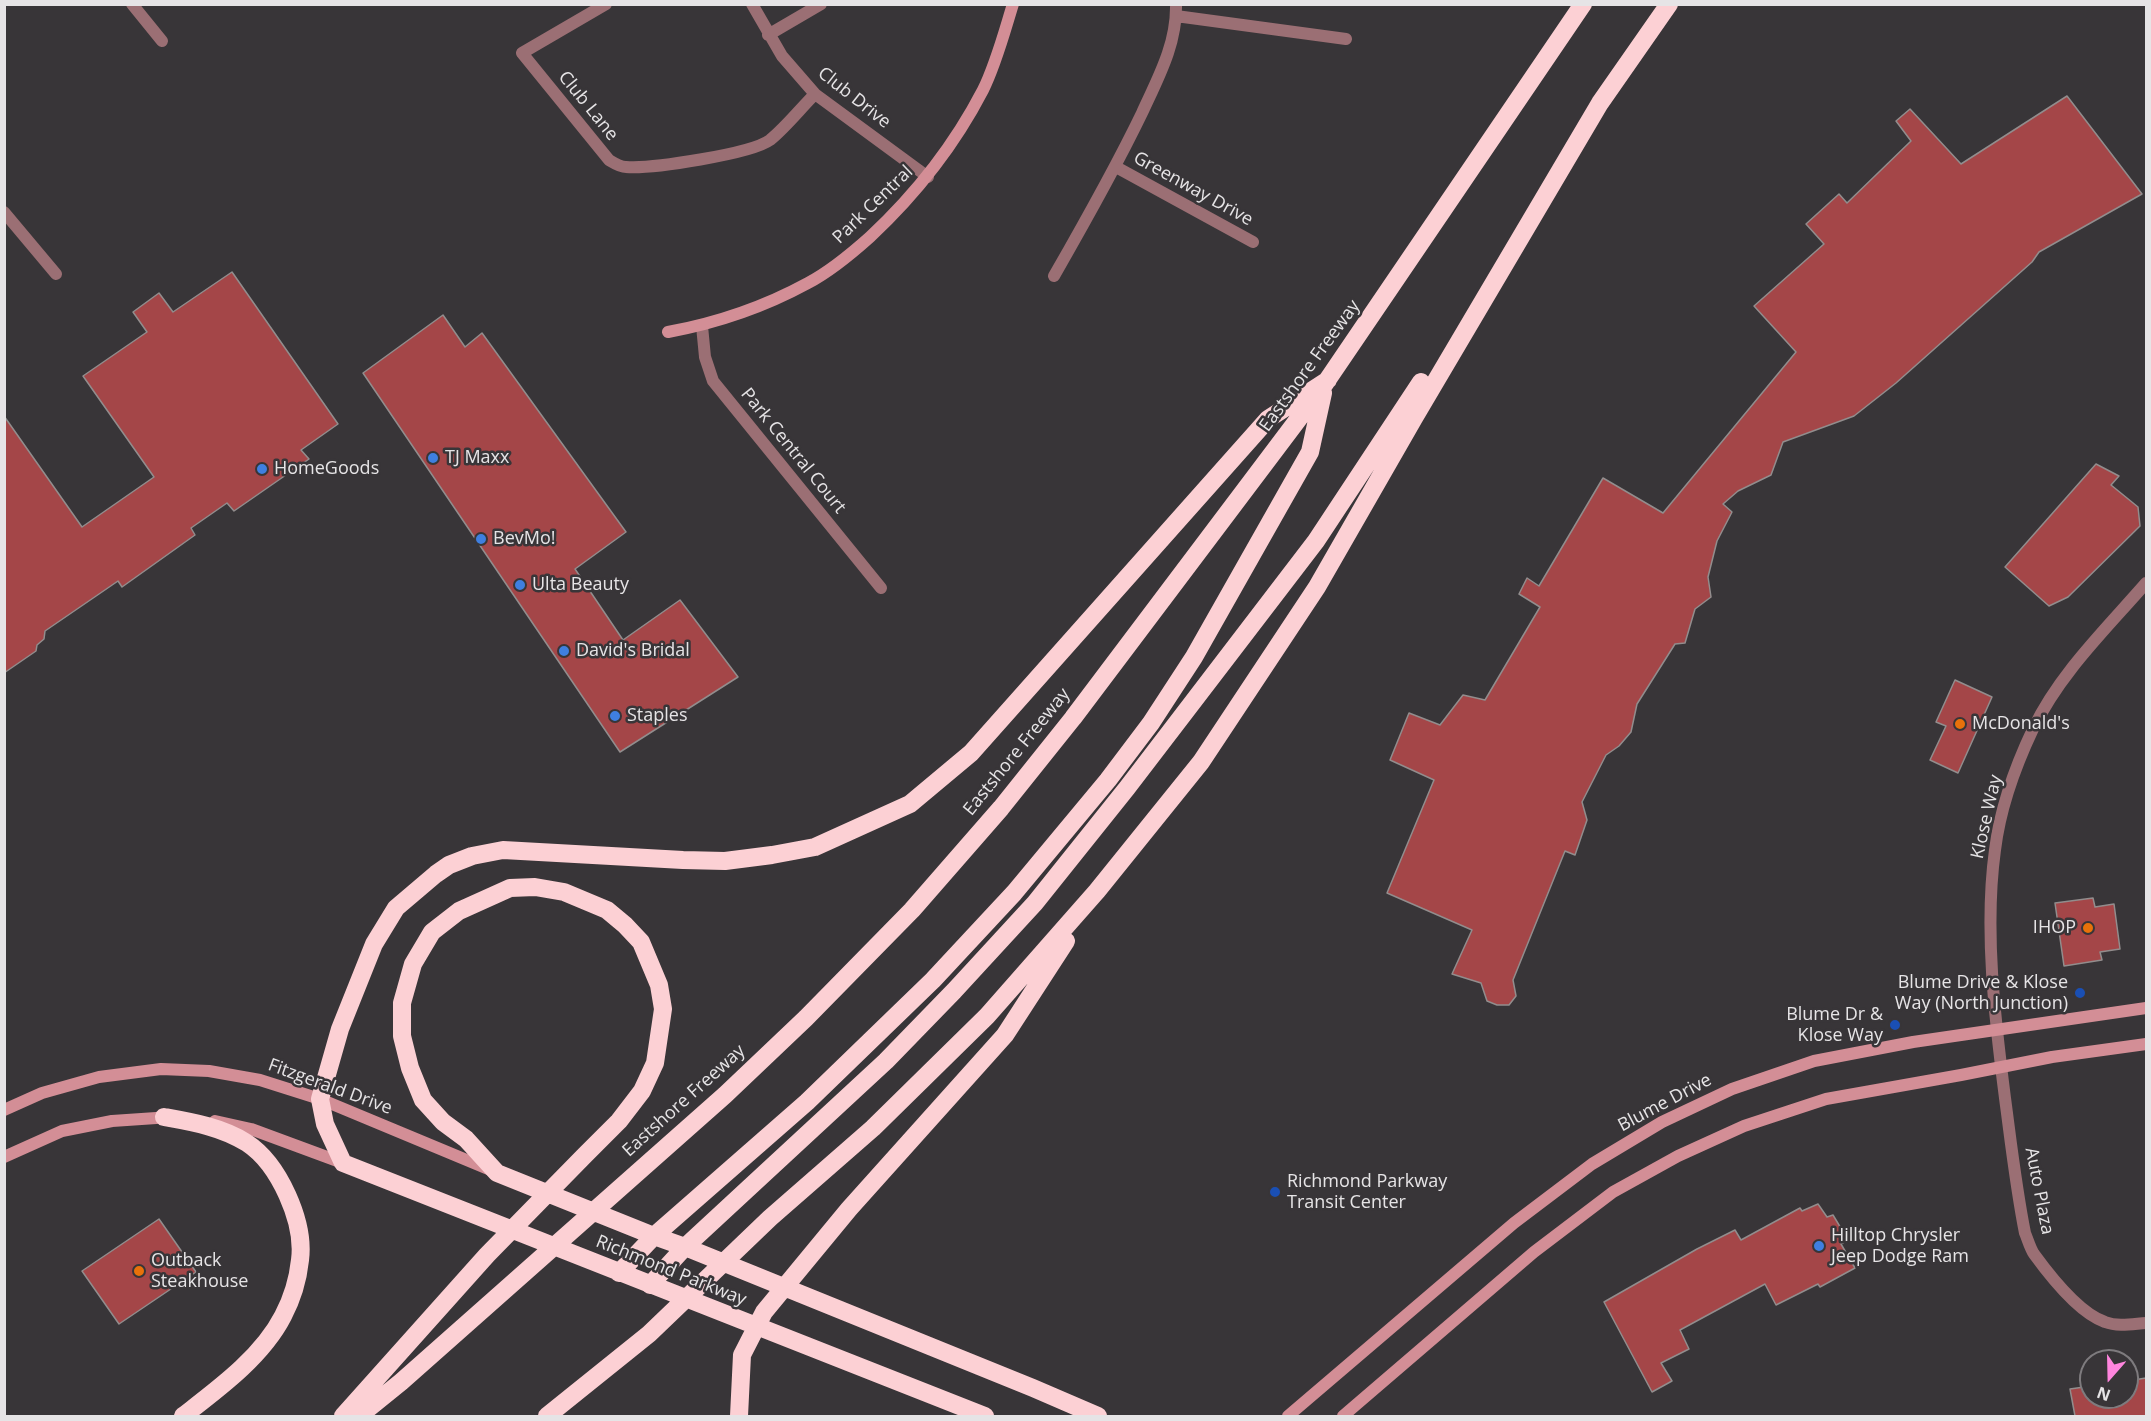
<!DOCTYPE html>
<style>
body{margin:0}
#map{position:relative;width:2151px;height:1421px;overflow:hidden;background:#383538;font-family:"Open Sans",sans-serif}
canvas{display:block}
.frame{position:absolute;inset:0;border:6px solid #e6e4e6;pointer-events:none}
.north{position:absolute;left:2079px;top:1349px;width:60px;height:60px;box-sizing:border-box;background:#383538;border:2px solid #7e7b7e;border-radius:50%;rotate:200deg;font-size:16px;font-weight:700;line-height:24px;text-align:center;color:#e6e4e6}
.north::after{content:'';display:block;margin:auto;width:21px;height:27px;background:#ff85de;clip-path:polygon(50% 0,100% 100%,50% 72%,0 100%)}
</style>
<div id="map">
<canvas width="2151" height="1421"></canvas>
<div class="frame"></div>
<div class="north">N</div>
</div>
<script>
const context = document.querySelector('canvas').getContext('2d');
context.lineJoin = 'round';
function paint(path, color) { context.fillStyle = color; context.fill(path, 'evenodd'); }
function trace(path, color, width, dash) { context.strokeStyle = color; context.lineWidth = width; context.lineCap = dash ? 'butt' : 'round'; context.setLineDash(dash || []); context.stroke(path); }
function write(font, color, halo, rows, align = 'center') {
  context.font = font + ' "Open Sans",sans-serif'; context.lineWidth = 5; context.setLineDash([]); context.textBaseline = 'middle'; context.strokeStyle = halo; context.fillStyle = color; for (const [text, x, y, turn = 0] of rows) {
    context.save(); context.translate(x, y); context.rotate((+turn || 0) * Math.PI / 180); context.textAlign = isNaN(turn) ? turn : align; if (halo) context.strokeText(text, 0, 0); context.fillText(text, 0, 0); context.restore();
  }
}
const building = new Path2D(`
 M2067 96 2142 194 2039 252 2032 262 1896 383 1854 416 1783 442 1771 475 1738 491 1723 504 1732 512 1717 541 1708 577 1711 597 1695 609 1685 643 1675 644 1637 704 1631 732 1619 746 1606 755 1582 802 1587 820 1575 855 1565 851 1513 980 1516 996 1509 1005H1497L1487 1001 1481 983 1452 974 1472 930 1387 893 1434 780 1390 760 1409 713 1440 725 1463 695 1485 700 1540 607 1519 594 1527 578 1539 586 1603 478 1663 513 1796 352 1754 306 1824 244 1806 224 1839 194 1847 203 1911 141 1896 121 1910 109 1961 164Z
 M232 272 338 424 301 450 309 459 234 511 227 503 191 528 195 535 122 587 118 581 45 631 44 639 37 645 36 651 4 673V416L82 527 154 477 83 376 147 332 133 312 159 293 173 312Z
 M443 315 465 347 482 333 626 532 575 569 623 640 680 600 738 677 620 752 363 373Z
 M2096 464 2119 476 2111 485 2138 507 2140 526 2068 597 2049 606 2005 567Z
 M1955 680 1992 697 1958 773 1930 760 1946 726 1936 722Z
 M2093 898 2095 907 2114 904 2120 949 2100 952 2102 960 2064 966 2055 903Z
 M1818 1204 1827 1217 1833 1215 1848 1240 1841 1244 1855 1268 1820 1287 1818 1284 1776 1305 1765 1284 1680 1330 1689 1349 1661 1363 1672 1381 1652 1392 1604 1302 1697 1249 1735 1230 1741 1240 1800 1208 1802 1211Z
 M159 1219 196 1272 119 1324 82 1271Z
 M2146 1378V1416H2075L2070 1389 2091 1386V1397H2127V1381Z`);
paint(building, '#a44648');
trace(building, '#928d8d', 1.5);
trace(new Path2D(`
 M132 4 162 41
 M606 4 522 53 609 160C614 163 620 167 626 167 651 169 751 154 770 140 786 127 800 109 815 94
 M752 4 782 56 815 94 928 177
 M1176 16 1346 39
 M768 35 821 4
 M1116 167 1253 242
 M4 212 56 274
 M1054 276C1085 222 1115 169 1142 113 1158 78 1177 44 1176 4
 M702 326 705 357 713 381 881 588
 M2146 583C2106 629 2060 673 2033 729 2015 767 2000 809 1995 850 1984 929 1995 1020 2005 1098 2011 1143 2016 1188 2025 1233 2028 1240 2030 1248 2034 1254 2050 1276 2079 1313 2105 1322 2118 1327 2132 1324 2146 1323`), '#9b6f74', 12);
trace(new Path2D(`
 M668 332C717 323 764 307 808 283 831 271 851 254 870 237 916 194 954 146 983 90 996 64 1004 33 1013 4
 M4 1110 42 1093 99 1077 161 1069 209 1071 260 1080 320 1099 493 1171
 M215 1121 251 1129 343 1163
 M4 1157 62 1131 112 1121 171 1117
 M1288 1416 1514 1223 1592 1164 1662 1122 1732 1089 1814 1061 1913 1042 2146 1008
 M1343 1416 1534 1252 1613 1192 1678 1156 1744 1126 1826 1099 1961 1075 2052 1057 2146 1044`), '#d38e96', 12);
trace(new Path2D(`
 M164 1117C192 1122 222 1127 247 1143 279 1164 305 1222 300 1260 298 1279 292 1299 283 1316 262 1357 218 1389 183 1416
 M619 1273 654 1236 807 1102 933 980 1014 893 1108 780 1151 723 1194 657 1310 452 1323 393
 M650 1285 685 1247 886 1061 954 991 1035 903 1127 788 1316 541 1421 382
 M343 1416 487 1255 585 1155 619 1121 642 1091 655 1063 663 1009 659 985 641 942 625 925 607 910 564 892 535 887 510 888 459 911 432 932 413 964 402 1003V1036L410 1068 423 1100 443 1122 466 1139 497 1173 654 1236 685 1247 1033 1388 1098 1416
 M359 1416 401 1382 725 1095 806 1018 912 910 1001 808 1073 718 1324 385 1583 4
 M547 1416 649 1334 770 1218 873 1128 987 1016 1097 891 1201 762 1317 587 1414 418 1600 103 1669 4
 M739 1416 742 1355 764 1312 849 1209 1005 1035 1066 941
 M985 1416 343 1163 325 1124 320 1099 340 1029 374 944 396 908 436 874 449 865 472 856 503 850 683 860 725 861 772 855 815 847 910 804 971 753 1268 419 1328 380`), '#fcd0d4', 18);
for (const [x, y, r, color] of [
 [433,458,6,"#3f7fe0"],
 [262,469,6,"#3f7fe0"],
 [481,539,6,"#3f7fe0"],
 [520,585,6,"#3f7fe0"],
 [564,651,6,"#3f7fe0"],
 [615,716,6,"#3f7fe0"],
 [1960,724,6,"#e8710a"],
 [2088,928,6,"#e8710a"],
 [2080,993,6,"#1a4fb4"],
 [1895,1025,6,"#1a4fb4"],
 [1275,1192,6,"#1a4fb4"],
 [1819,1246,6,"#3f7fe0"],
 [139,1271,6,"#e8710a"]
]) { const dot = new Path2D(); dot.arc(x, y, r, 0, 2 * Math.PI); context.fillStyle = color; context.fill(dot); trace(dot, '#383538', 2); }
write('18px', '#e6e4e6', '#383538', [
 ["Club Drive",854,98,38],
 ["Club Lane",588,106,51],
 ["Greenway Drive",1193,189,29],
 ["Park Central",873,205,-44],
 ["Eastshore Freeway",1310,366,-54],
 ["Park Central Court",793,451,51],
 ["Eastshore Freeway",1017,752,-51],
 ["Klose Way",1987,817,-77],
 ["Fitzgerald Drive",330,1087,20],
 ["Eastshore Freeway",684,1101,-42],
 ["Blume Drive",1665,1103,-28],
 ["Auto Plaza",2039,1191,79],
 ["Richmond Parkway",671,1271,22]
]);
write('18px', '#e6e4e6', '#383538', [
 ["TJ Maxx",445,458],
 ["HomeGoods",274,469],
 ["BevMo!",493,539],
 ["Ulta Beauty",532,585],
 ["David's Bridal",576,651],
 ["Staples",627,716],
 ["McDonald's",1972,724],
 ["IHOP",2076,928,"right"],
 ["Blume Drive & Klose",2068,983,"right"],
 ["Way (North Junction)",2068,1004,"right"],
 ["Blume Dr &",1883,1015,"right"],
 ["Klose Way",1883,1036,"right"],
 ["Richmond Parkway",1287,1182],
 ["Transit Center",1287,1203],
 ["Hilltop Chrysler",1831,1236],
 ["Jeep Dodge Ram",1831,1257],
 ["Outback",151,1261],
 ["Steakhouse",151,1282]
], 'left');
</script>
